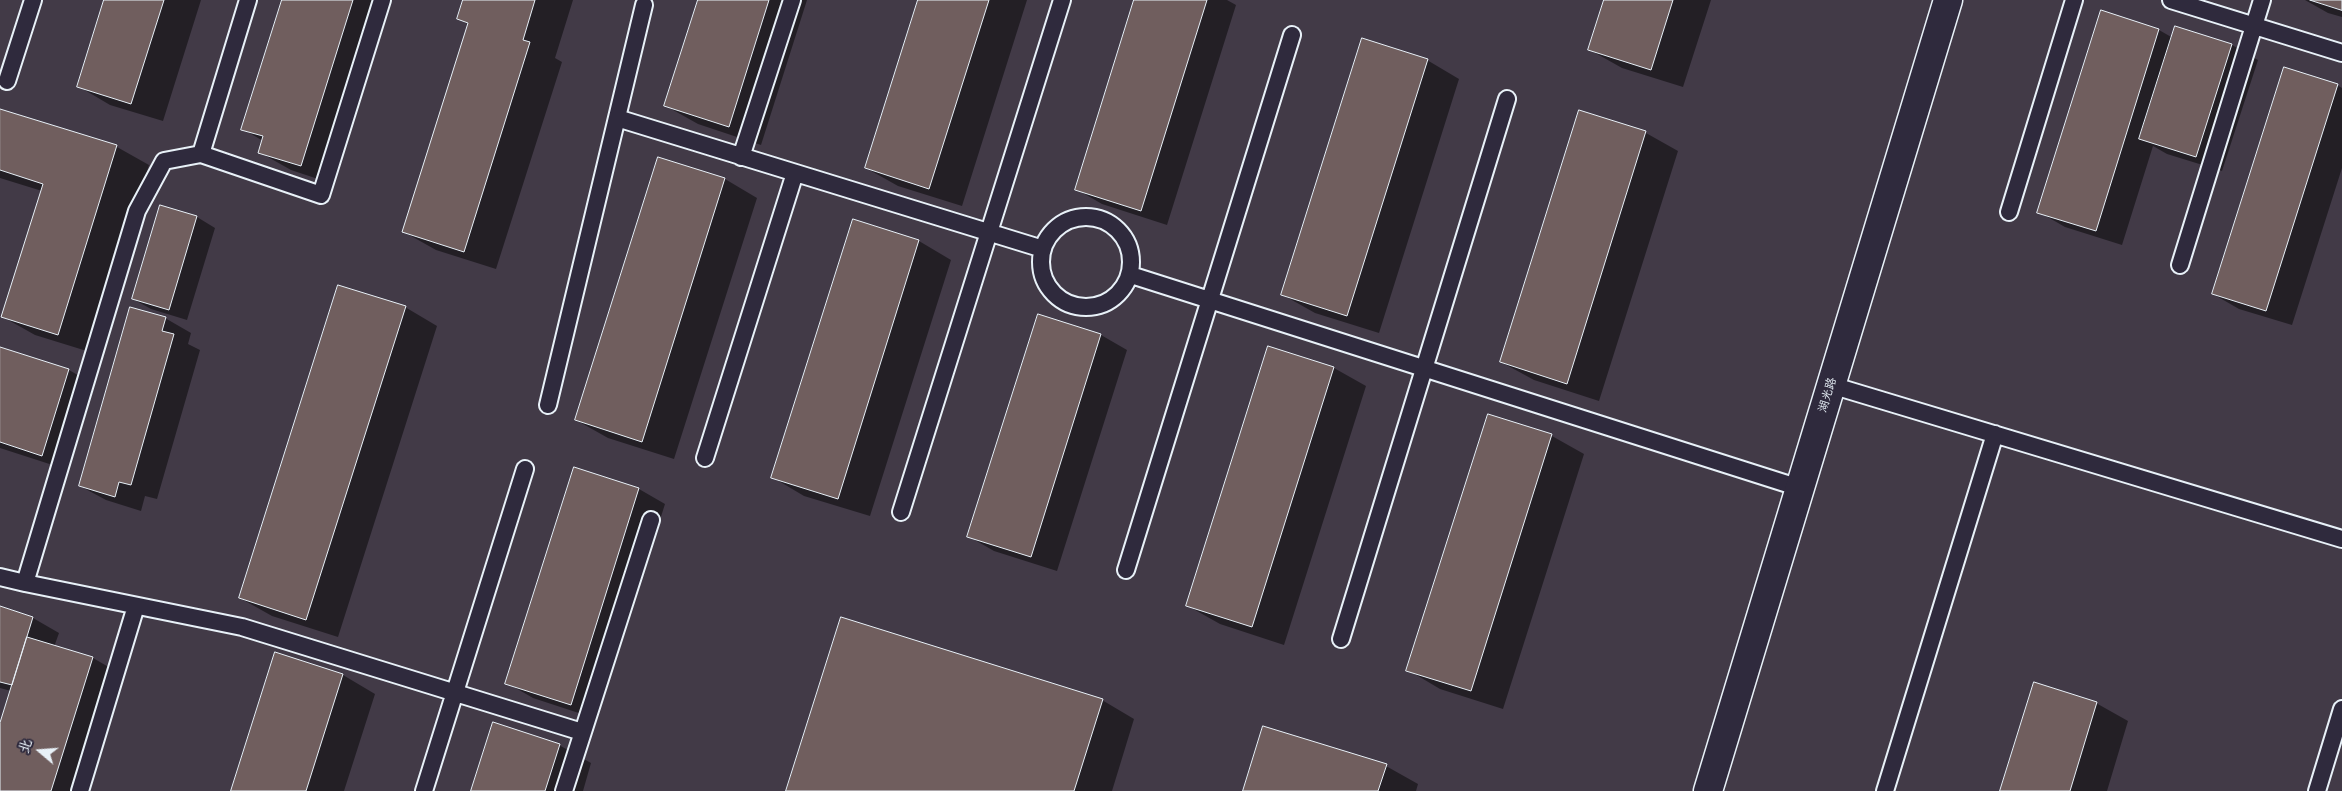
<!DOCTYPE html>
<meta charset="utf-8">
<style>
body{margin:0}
#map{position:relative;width:2342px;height:791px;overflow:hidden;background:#423a47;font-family:"Balsamiq Sans","LXGW WenKai TC",sans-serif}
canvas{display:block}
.north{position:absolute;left:15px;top:726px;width:50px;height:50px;-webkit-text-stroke:4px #2f2a3d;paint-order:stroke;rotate:288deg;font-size:14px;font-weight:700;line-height:20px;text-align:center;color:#e8f1f8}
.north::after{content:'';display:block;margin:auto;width:18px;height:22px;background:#e8f1f8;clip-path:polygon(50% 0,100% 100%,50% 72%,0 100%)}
</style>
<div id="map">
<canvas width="2342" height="791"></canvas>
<div class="north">北</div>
</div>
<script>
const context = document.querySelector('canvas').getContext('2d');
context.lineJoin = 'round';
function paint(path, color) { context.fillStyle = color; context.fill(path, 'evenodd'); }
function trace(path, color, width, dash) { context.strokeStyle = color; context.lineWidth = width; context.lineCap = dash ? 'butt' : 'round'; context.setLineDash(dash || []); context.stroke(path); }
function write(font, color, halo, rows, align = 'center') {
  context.font = font + ' "Balsamiq Sans","LXGW WenKai TC",sans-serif'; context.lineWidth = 4; context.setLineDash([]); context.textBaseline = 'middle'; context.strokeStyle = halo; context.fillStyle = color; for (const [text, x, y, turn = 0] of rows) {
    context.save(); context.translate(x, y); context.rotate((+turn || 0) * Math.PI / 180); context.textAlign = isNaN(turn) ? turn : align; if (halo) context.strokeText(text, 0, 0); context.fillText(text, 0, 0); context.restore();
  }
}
paint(new Path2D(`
 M105 0H201L163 121 110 105 78 86Z
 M284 0H391L333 184 291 170 259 152 263 141 243 129Z
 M464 0H573L555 58 562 62 496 269 436 250 404 232 469 25 458 18Z
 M699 0H807L761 145 698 124 666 106Z
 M919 0H1027L962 206 898 186 866 168Z
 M1136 0H1227L1236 5 1167 225 1102 204 1076 189Z
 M1606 0H1711L1683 87 1622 68 1590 50Z
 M2305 0H2342V17L2328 13Z
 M2102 12 2159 30 2173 38 2176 27 2232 45 2258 60 2222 171 2167 154 2153 146 2122 245 2065 227 2039 212Z
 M1427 60 1459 79 1379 333 1315 313 1283 295Z
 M2337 85 2342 88V168L2292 325 2239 309 2213 294Z
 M0 110 117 147 149 165 90 352 35 335 3 317 42 191 0 178Z
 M1580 112 1646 133 1678 151 1599 401 1534 380 1501 362Z
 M659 159 725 179 757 198 674 459 608 438 576 420Z
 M161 206 197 217 215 228 187 320 151 309 133 299Z
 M853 220 919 241 951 260 870 516 804 496 772 477Z
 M405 307 437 326 338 637 272 616 240 598Z
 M165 318 191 333 188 344 200 350 157 499 145 496 141 511 106 500 80 486Z
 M1101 335 1127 350 1057 571 994 551 968 536Z
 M0 348 69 370 95 385 68 470 0 448Z
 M1334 368 1366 386 1284 645 1220 624 1188 606Z
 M1488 415 1552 436 1584 454 1503 709 1440 689 1408 670Z
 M574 469 639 489 665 504 597 719 533 698 507 683Z
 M0 607 33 618 59 633 54 647 93 658 119 673 82 791H0V727L11 691 0 688Z
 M343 675 375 694 344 791H232Z
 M1102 700 1134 719 1112 791H787Z
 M2096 703 2128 721 2107 791H2001Z
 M559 745 591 763 583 791H473Z
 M1386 766 1418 784 1416 791H1244Z`), '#0007');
const building = new Path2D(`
 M104 0H164L131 104 77 87Z
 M282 0H353L301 166 258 153 263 136 241 130Z
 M463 0H535L523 40 530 42 464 252 402 232 468 23 457 19Z
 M698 0H769L729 127 664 106Z
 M918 0H989L929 189 865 168Z
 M1134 0H1207L1141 211 1075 190Z
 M1604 0H1673L1651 70 1588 50Z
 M2310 0H2342V10Z
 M2101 10 2159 29 2096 231 2037 213Z
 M2175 26 2232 44 2196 157 2139 139Z
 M1362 38 1428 59 1347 316 1281 295Z
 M2284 67 2338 84 2266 311 2212 294Z
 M0 109 117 145 58 335 1 317 43 184 0 170Z
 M1579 110 1646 131 1567 384 1500 362Z
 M658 157 725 178 642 442 575 420Z
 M160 205 197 216 169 310 132 299Z
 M853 219 919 240 838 499 771 478Z
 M338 285 406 306 306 620 239 598Z
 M130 307 166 317 162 331 174 334 131 485 119 482 115 497 79 486Z
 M1038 314 1101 334 1031 557 967 537Z
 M1268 346 1334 367 1252 627 1186 606Z
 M0 347 69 369 42 456 0 442Z
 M1488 414 1552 434 1471 691 1406 671Z
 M574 467 639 488 571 705 505 684Z
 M0 606 33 617 12 685 0 682Z
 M841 617 1103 699 1074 791H786Z
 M27 637 93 657 51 791H0V723Z
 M275 652 343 674 306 791H231Z
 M2034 682 2097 702 2070 791H2000Z
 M493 722 560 744 545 791H471Z
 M1263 726 1387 764 1378 791H1243Z`);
paint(building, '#705e5e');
trace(building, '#e8f1f8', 1);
const lane = new Path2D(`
 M2171 0 2342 53
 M7 81 33 0
 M617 118 1043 249
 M201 154 248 0
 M741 157 792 0
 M2009 212 2074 0
 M1041 262a45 45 0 1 1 90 0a45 45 0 1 1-90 0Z
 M2180 265 2262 0
 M1131 275 1800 488
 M1831 385 2342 539
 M548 405 644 5
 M705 458 795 173
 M901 512 1062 0
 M1126 570 1292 35
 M0 577 25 583 137 211 164 161 201 154 321 195 382 0
 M25 583 242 627 582 732
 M1341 639 1507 99
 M80 791 136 606
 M424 791 525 469
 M564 791 651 520
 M1885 791 1995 434
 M2317 791 2342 709`);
const secondary = new Path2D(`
 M1708 791 1948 0`);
trace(lane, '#e8f1f8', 20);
trace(secondary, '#e8f1f8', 31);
trace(lane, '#2f2a3d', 16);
trace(secondary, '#2f2a3d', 28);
write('12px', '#e8f1f8', '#2f2a3d', [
 ["湖光路",1828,395,-73]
]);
</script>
